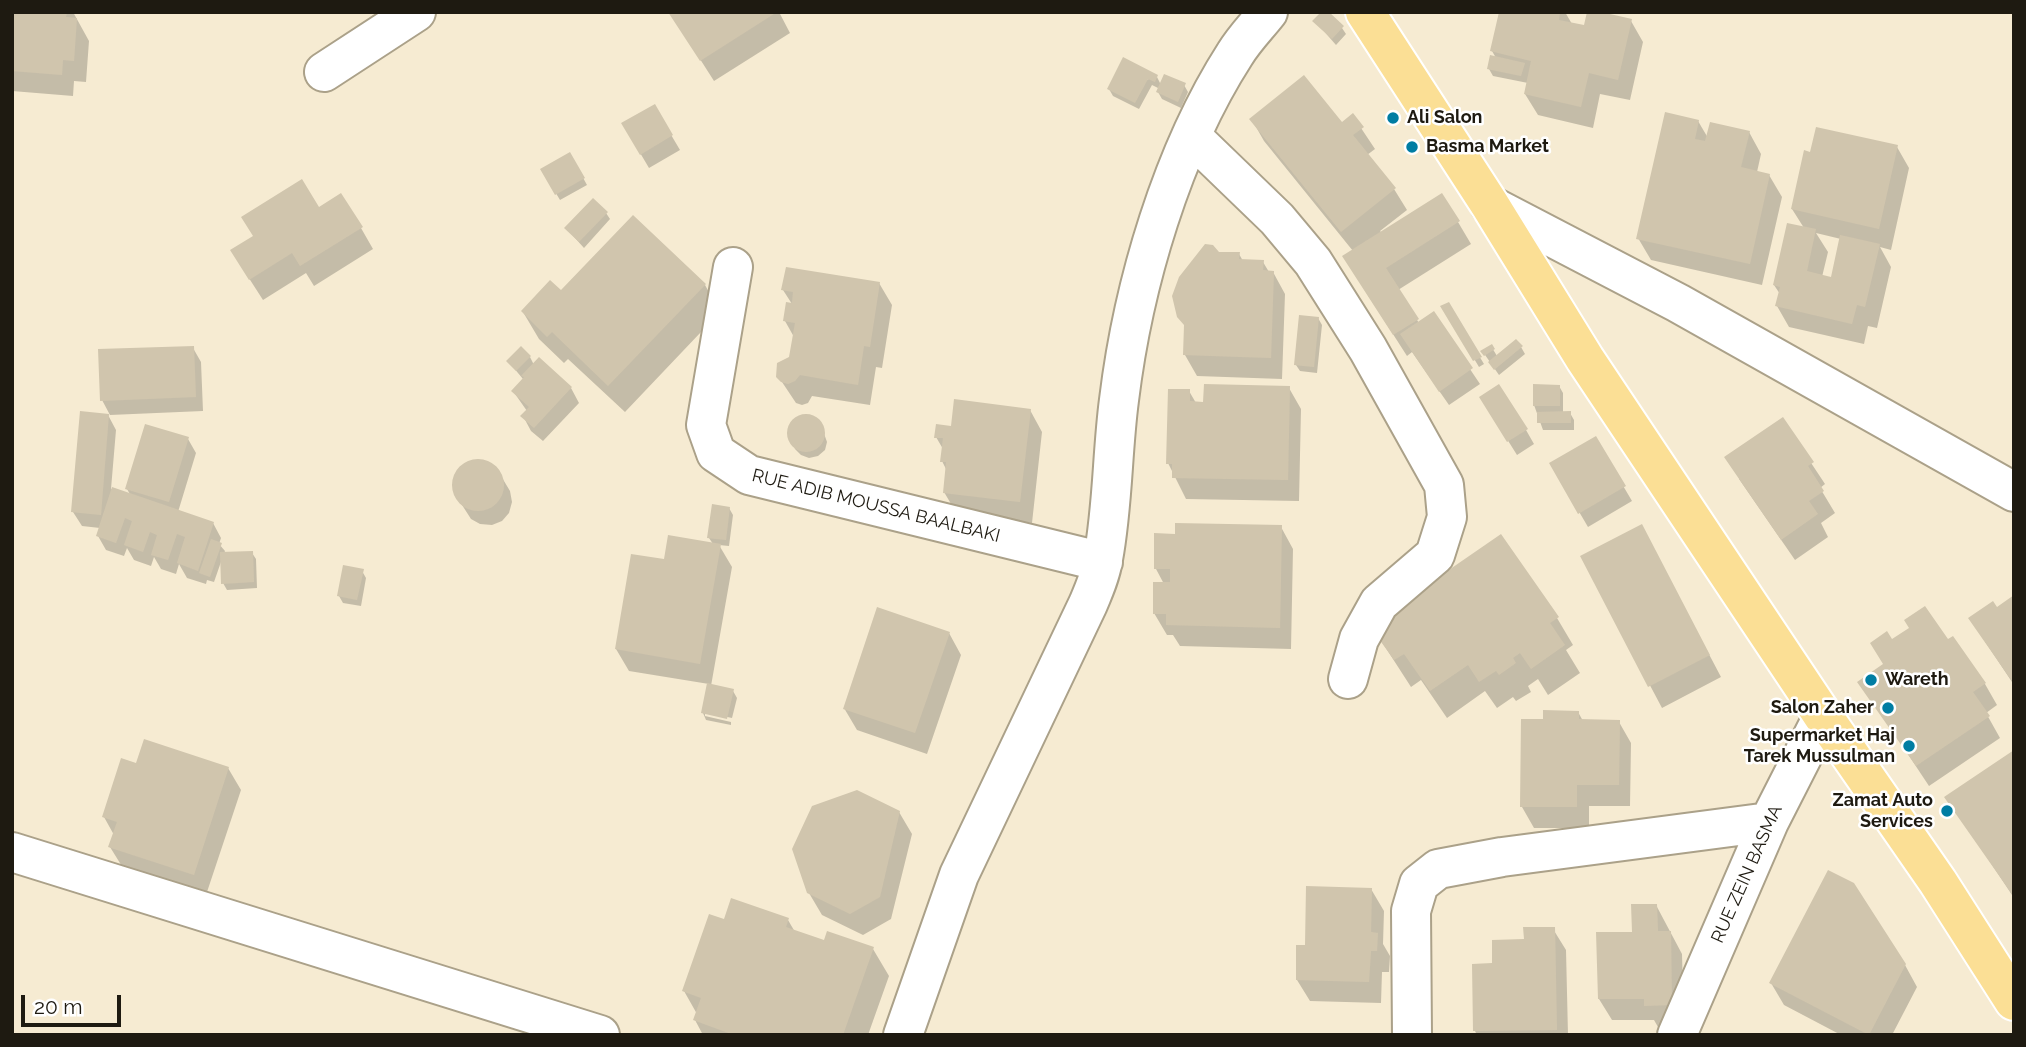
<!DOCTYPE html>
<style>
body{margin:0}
#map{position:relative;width:2026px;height:1047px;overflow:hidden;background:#f6ebd2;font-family:Raleway,sans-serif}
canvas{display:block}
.frame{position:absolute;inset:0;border:14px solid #1e1a11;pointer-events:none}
.scale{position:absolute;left:21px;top:995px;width:100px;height:32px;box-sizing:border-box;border:4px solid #1e1a11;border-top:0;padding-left:9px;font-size:21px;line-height:24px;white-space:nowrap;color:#1e1a11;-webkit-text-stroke:5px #fff;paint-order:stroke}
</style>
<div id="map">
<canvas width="2026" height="1047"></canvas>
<div class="frame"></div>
<div class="scale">20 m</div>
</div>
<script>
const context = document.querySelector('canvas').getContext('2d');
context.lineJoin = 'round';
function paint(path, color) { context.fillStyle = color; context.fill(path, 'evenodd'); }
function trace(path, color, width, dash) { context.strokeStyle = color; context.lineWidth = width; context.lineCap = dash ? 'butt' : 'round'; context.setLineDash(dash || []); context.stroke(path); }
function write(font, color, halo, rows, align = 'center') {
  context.font = font + ' Raleway,sans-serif'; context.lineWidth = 5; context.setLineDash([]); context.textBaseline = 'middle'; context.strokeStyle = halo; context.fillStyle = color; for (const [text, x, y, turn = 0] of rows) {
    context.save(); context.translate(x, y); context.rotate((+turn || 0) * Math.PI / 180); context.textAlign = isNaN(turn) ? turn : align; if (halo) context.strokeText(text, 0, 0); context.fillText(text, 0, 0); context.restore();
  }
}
paint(new Path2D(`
 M12 12H73L89 41 86 82 74 81 73 96 12 91Z
 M670 12H779L790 33 714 81Z
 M1500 12H1565L1572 24 1585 27 1631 21 1643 42 1630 100 1600 94 1593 128 1538 115 1525 94 1528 83 1493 76 1489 69 1496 58 1492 51Z
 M1315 21 1342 28 1346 34 1336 45Z
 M1157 77 1161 85H1184L1188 92 1181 108 1162 99 1158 92 1160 89 1152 85 1139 109 1113 96 1109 89Z
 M654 106 680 150 649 168 623 124Z
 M1353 116 1375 149 1367 155 1394 189 1407 210 1380 231 1382 233 1442 195 1471 244 1398 290 1419 323 1433 314 1480 384 1449 405 1412 352 1407 356 1357 278 1353 251 1264 141 1252 120 1342 124Z
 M1698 121 1708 138 1749 132 1761 154 1757 172 1769 175 1782 197 1762 285 1651 260 1638 238Z
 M1897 147 1909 168 1891 250 1880 247 1891 267 1877 328 1868 326 1864 344 1789 327 1777 306 1780 294 1774 285 1804 228 1792 209ZM1816 233 1841 239 1832 279 1822 277 1828 252Z
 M570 154 587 185 560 200 542 170Z
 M318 209 361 228 373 249 314 286 306 273 263 300 245 272Z
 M606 213 610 219 584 248 566 228Z
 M1218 253 1239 254 1243 261 1263 262 1269 272H1273L1285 294 1282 379 1197 376 1185 355Z
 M879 283 892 305 882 368 876 367 870 405 812 396 808 403 802 405 796 403 778 376 791 358 794 337 785 321 792 304 783 290Z
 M705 285 720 312 625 412 568 359 564 363 539 339 523 312 561 293Z
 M1448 304 1484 364 1479 367 1443 307Z
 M1318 318 1322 325 1317 373 1300 371 1296 365Z
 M1491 346 1497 356 1521 347 1525 354 1499 375 1483 352Z
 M193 348 201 362 203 411 110 415 102 400Z
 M530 357 534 365 539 359 571 388 579 403 543 441 531 431 523 416 527 411 513 391 523 379 508 361Z
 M1559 386 1563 393V413H1570L1574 420V430H1543L1534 405Z
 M1289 388 1301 409 1299 501 1186 499 1168 463 1189 391 1196 403H1205Z
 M1030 410 1042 432 1032 523 957 514 944 492 947 471 942 461 943 449 936 437 952 428Z
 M1490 412 1526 430 1534 444 1517 455Z
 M108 415 116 430 111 489 131 496 127 489 188 439 196 453 178 512 213 523 221 538 219 544 225 551 224 554 252 553 256 559 257 588 227 590 223 583 222 559 214 582 207 580 206 584 187 578 179 564 176 574 161 569 154 557 151 566 134 560 127 548 124 556 106 550 98 536 100 528 82 526 73 512Z
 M806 416 815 418 821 425 827 442 825 450 818 456 809 458 801 455 795 449 788 432 791 423 797 418Z
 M1782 419 1825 484 1820 488 1835 513 1821 523 1828 537 1795 560 1739 479Z
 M1595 438 1632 501 1588 527 1551 464Z
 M474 460 485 461 495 466 510 491 512 502 509 513 502 521 492 525 480 524 471 519 455 494 453 483 456 473 464 465Z
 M729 508 733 515 729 546 719 545 732 567 711 686 733 691 737 698 732 718 705 712V716L731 722V725L706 720 703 713 709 684 629 671 616 649 665 561 713 544 709 538Z
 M1281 527 1293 549 1291 649 1180 646 1173 635H1167L1154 613 1164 584 1156 569 1176 536Z
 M1653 548 1721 677 1662 708 1582 557Z
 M362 571 366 578 361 606 343 603 339 596Z
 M2014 597V685L1970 619 1997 609Z
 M1557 618 1573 645 1566 650 1580 673 1548 695 1538 679 1528 686 1531 692 1516 701 1513 697 1497 708 1485 691 1447 718 1421 680 1411 687 1371 625Z
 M949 633 961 655 927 754 857 730 844 708Z
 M1892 642H1948L1985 684 1997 705 1986 713 2000 738 1929 786 1860 682 1884 665Z
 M1578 712 1583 721 1619 722 1631 743 1630 806H1589V828H1534L1522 807 1545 721Z
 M2014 752V898L1947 797Z
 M137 765 228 768 241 790 206 895 123 868 110 847 114 835 104 817Z
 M899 812 912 834 891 919 863 935 822 915 809 893Z
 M1371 889 1384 911 1383 944 1390 956 1389 972H1382L1381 1003 1310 1001 1297 980 1306 947Z
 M1656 905 1682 954 1684 1026 1658 1027 1654 1020H1612L1599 999 1634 933Z
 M788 920 795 932 825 942 873 949 889 976 868 1035H703L695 1020 697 1014 684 991 725 921Z
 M1553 929 1566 950 1568 1035H1477L1475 1031 1494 965 1526 941Z
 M1905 965 1917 987 1892 1035H1841L1784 1005 1771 983Z`), '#0003');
paint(new Path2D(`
 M12 12H67L66 17 77 18 74 61 63 60 62 75 12 71Z
 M668 12H777L700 61Z
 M1321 12H1329L1344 26 1332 39 1312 21Z
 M1499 12H1560L1559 20 1584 25 1587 12H1601L1632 19 1618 80 1589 73 1581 107 1524 94 1531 61 1490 51Z
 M1490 55 1525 63 1521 76 1487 69Z
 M1123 57 1158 75 1155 82 1148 79 1135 103 1107 89Z
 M1164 74 1186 83 1178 102 1156 92Z
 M1304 75 1342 122 1353 113 1364 127 1353 135 1396 188 1341 232 1249 119Z
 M655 104 673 135 640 155 621 123Z
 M1665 112 1699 120 1695 139 1705 141 1710 122 1750 131 1741 167 1770 174 1750 264 1636 239Z
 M1816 127 1898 145 1879 229 1791 209 1804 150 1810 152Z
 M570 152 585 178 555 195 540 169Z
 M302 179 319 207 341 193 363 227 300 266 292 253 249 280 230 250 253 236 241 217Z
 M1442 193 1460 221 1386 268 1419 319 1393 335 1342 256Z
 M593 198 608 212 579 242 564 228Z
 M633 215 706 284 608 386 552 332 547 337 521 311 550 280 561 290Z
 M1787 223 1816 229 1807 271 1831 277 1840 235 1880 244 1865 307 1857 305 1852 324 1775 306 1780 287 1773 285Z
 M1205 244 1213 245 1219 252H1240L1239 259 1264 260 1263 270 1274 271 1271 358 1183 355 1184 325 1177 317 1172 296 1179 277Z
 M786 267 880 282 870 347 864 346 858 385 800 375 795 381 788 384 781 382 776 377 777 363 789 357 795 323 783 321 786 302 792 303 793 292 781 290Z
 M1449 302 1482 357 1473 361 1440 306Z
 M1434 311 1473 368 1439 392 1400 334Z
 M1299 315 1319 317 1314 367 1294 365Z
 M1516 339 1523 346 1494 370 1488 362Z
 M1492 344 1495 349 1484 356 1480 351Z
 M194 346 196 397 100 401 98 349Z
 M521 346 531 356 516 371 506 361Z
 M539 357 572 387 534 428 520 416 529 407 511 391 524 377 521 376Z
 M1204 384 1290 386 1288 480 1172 478V464H1166L1168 389H1190V401L1203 402Z
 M1499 384 1528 429 1507 442 1479 397Z
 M1533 384 1560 385V406H1533Z
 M954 399 1031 409 1020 502 943 493 946 462H940L943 438H934L936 424 951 426Z
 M80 411 109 414 101 515 71 512Z
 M1571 411V423H1537V412Z
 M787 433a19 19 0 1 1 38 0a19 19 0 1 1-38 0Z
 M1783 417 1814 462 1808 466 1824 491 1809 501 1818 514 1781 540 1724 457Z
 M145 424 189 437 169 502 125 489Z
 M1596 436 1626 486 1578 514 1549 463Z
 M452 485a26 26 0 1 1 52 0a26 26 0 1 1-52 0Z
 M112 487 214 522 198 571 177 563 185 537 177 534 168 560 151 555 157 535 150 532 143 552 124 545 132 521 125 518 116 543 96 536Z
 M712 504 730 507 726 540 707 538Z
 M1175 523 1282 525 1280 628 1166 625V614H1153V582H1170V569H1154V533L1175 534Z
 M1642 524 1710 655 1648 687 1580 556Z
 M1501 534 1559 617 1550 623 1565 645 1531 669 1520 653 1513 658 1516 663 1499 675 1496 671 1479 682 1468 665 1430 691 1404 654 1394 660 1369 625Z
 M668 535 721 544 700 664 615 649 631 554 664 559Z
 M211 539 222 543 210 577 199 573Z
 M253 551 254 582 221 584 220 552Z
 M343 565 364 569 357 600 337 596Z
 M2014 595V684L1968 618 1993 601 1997 607Z
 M1925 606 1948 639 1953 636 1986 683 1973 692 1990 716 1916 766 1857 682 1883 664 1870 643 1887 631 1892 639 1909 628 1904 620Z
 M877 607 950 632 915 733 843 709Z
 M707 683 734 689 727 719 701 713Z
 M1543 710 1579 711V719L1620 720 1619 785H1577V807H1520L1521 719H1543Z
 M144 739 229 767 194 875 108 847 117 822 102 817 121 758 136 763Z
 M2014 750V897L1944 797Z
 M857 790 900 811 880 897 850 914 807 893 792 849 812 806Z
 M1828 870 1854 883 1906 964 1869 1035 1769 983Z
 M1306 886 1372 888 1371 932 1378 933 1377 951H1371L1369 982 1296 980V945H1305Z
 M731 898 789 918 786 927 824 940 827 931 874 947 843 1035H734L693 1020 701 998 682 991 709 914 724 919Z
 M1631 904H1657L1658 931H1671L1672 1005 1644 1006V999H1598L1596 932H1632Z
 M1523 927H1555L1557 1030 1473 1031 1472 964 1492 963V940L1524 939Z`), '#d0c5ad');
const minor = new Path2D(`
 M324 72 416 12
 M1191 136 1277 219 1313 262 1368 349 1444 485 1447 517 1435 555 1379 603 1359 639 1348 679
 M1490 205 1678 303 2014 492
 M733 267 706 425 716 453 749 475 1103 562
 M12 852 600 1035
 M903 1035 959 875 1088 604C1094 590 1101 574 1103 559 1113 506 1112 453 1119 400 1133 285 1172 152 1235 54 1244 39 1257 26 1268 12
 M1412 1035 1411 911 1419 884 1438 869 1502 857 1769 822
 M1677 1035 1769 822 1823 716`);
const major = new Path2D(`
 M1365 12 1490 205 1585 359 1823 716 1938 882 2014 1001`);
trace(minor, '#aba189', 42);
trace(major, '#fff', 42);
trace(minor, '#fff', 38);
trace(major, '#fbdf95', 38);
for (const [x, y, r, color] of [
 [1393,118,7,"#007da3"],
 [1412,147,7,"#007da3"],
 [1871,680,7,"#007da3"],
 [1888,708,7,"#007da3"],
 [1909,746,7,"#007da3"],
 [1947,811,7,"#007da3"]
]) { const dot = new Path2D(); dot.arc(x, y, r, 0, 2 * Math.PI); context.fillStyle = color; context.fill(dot); trace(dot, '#fff', 2.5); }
write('bold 18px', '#1e1a11', '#fff', [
 ["Ali Salon",1407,118],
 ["Basma Market",1426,147],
 ["Wareth",1885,680],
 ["Salon Zaher",1874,708,"right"],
 ["Supermarket Haj",1895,736,"right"],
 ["Tarek Mussulman",1895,757,"right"],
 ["Zamat Auto",1933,801,"right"],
 ["Services",1933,822,"right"]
], 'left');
write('18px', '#1e1a11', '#fff', [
 ["RUE ADIB MOUSSA BAALBAKI",876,506,14],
 ["RUE ZEIN BASMA",1747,874,-66]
]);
</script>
